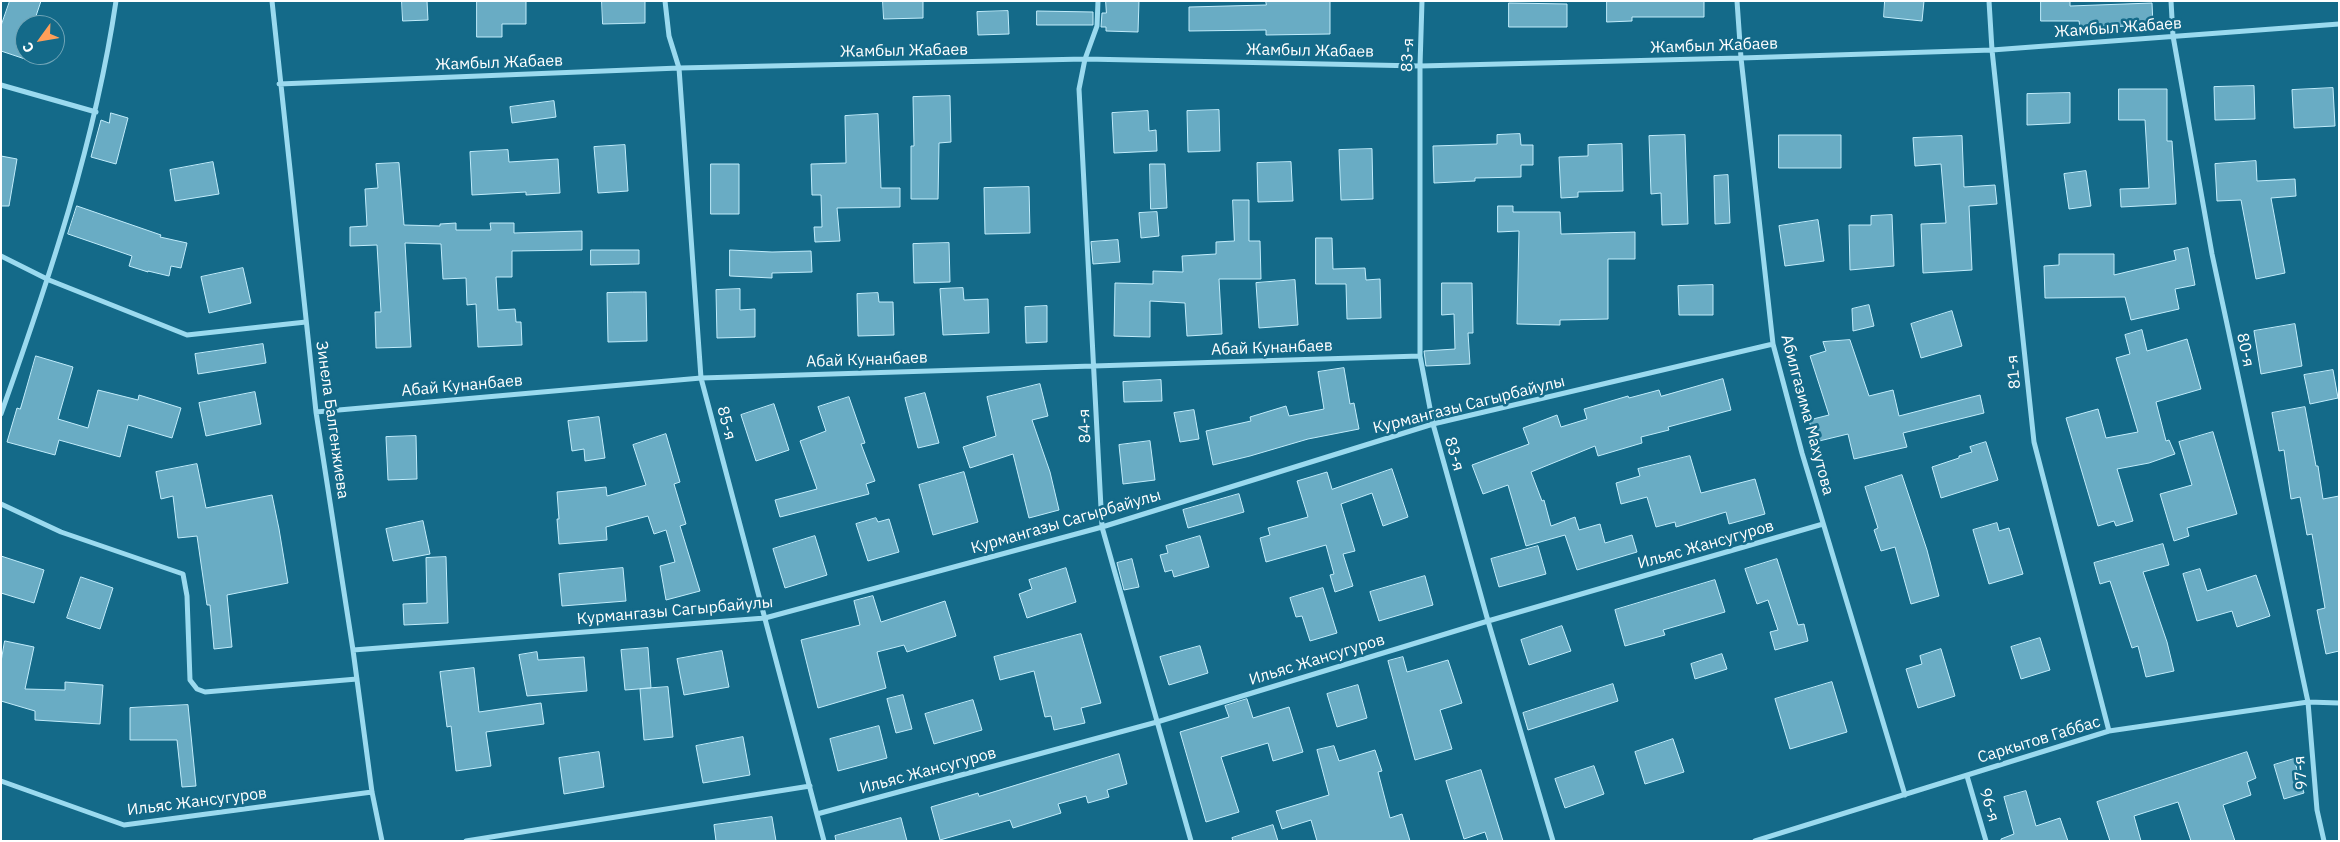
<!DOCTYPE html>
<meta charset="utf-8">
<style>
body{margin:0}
#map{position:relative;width:2340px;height:842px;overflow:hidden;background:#146a89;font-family:"IBM Plex Sans",sans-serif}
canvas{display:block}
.frame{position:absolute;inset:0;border:2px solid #fff;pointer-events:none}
.north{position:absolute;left:15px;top:15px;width:50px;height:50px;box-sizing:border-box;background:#146a89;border:1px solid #72a6b8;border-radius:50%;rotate:238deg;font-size:14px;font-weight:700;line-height:20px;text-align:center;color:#fff}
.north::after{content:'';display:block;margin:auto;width:18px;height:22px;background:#ff9f59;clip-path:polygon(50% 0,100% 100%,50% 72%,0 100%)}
</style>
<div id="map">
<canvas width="2340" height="842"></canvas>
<div class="frame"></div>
<div class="north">С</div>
</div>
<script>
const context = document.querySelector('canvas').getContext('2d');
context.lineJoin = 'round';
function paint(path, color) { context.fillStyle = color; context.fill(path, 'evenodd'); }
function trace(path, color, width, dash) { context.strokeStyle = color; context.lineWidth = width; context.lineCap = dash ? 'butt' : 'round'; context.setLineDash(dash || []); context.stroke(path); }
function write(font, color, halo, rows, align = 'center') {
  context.font = font + ' "IBM Plex Sans",sans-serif'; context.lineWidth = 5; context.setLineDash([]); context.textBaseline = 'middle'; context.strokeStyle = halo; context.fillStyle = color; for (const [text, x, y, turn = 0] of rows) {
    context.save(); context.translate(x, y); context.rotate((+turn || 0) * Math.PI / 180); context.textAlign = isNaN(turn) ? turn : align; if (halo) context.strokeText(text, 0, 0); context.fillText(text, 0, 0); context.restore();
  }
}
const building = new Path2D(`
 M10 1H41L33 25H25V59L1 51V26Z
 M402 1H427L428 20 403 21Z
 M477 1H526V24H502V37H477Z
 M602 1H645V23L603 24Z
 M883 1H923V18L884 19Z
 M1106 1H1139L1138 32 1106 31V27H1101L1102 13H1106Z
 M1266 1H1330V34L1266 35V30L1189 31V7L1266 5Z
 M1607 1H1704V17H1632V21L1607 22Z
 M1885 1H1924L1922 21 1884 17Z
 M2041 1H2070V6L2152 3 2153 25 2080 28 2079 21H2041Z
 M1509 3 1567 4V27H1509Z
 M1008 11 1009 34 978 35 977 12Z
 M1037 11 1093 12V25H1037Z
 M2254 86 2255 119 2215 120 2214 87Z
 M2333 88 2335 126 2294 128 2292 90Z
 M2119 89H2167V141H2172L2176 204 2121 207 2120 189 2149 188 2145 120H2119Z
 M2070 93V123L2027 125V94Z
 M950 96 951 142 939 143 938 199H911V146H914L913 97Z
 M554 101 556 117 512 123 510 107Z
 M1219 110 1220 151 1188 152 1187 111Z
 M1148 111 1149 131 1156 130 1157 151 1114 153 1112 113Z
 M111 113 128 118 116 164 91 157 101 120 109 123Z
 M878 114 881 188H900V207L837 208 840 241 815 242 814 227H822L821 195H812L811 164 846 163 845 116Z
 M1520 134 1521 145H1533V165H1521V177L1475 178V181L1434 183 1433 146 1497 144V135Z
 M1685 135 1688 224 1662 225 1661 193 1651 194 1649 136Z
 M1779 135H1841V168H1779Z
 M1962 136 1964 187 1995 185 1997 204 1969 206 1972 270 1923 273 1921 224 1946 223 1941 164 1915 166 1913 138Z
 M1622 144 1623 191 1578 192V197L1561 198 1559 157 1588 156V145Z
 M625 145 628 191 598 193 594 147Z
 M1372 149 1373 199 1341 200 1339 150Z
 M508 150 509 162 558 159 560 193 526 195V192L472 195 470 152Z
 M1 156 17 159 9 206H1Z
 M2256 161 2257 181 2295 179 2296 196 2271 198 2285 273 2256 279 2241 200 2217 201 2215 164Z
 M213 162 219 194 175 201 170 170Z
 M1291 162 1293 201 1258 202 1257 163Z
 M399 163 404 225 440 226V224L456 223V230H491L490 223H514V233L582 231V250L512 251V277H496L498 310 515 309 516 322H521L522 345 478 347 476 304 467 305 466 278 443 279 441 244 405 243 411 347 376 348 375 312H381L377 245 350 246V227L367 226 365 189 378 188 376 164Z
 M711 164H739V214H711Z
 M1150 164H1165L1167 208 1151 209Z
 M2086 171 2091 206 2069 209 2064 174Z
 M1728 175 1730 223 1715 224 1714 176Z
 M1029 187 1030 233 985 234 984 188Z
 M1233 200H1249V241H1260L1261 279H1219L1222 334 1187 336 1185 303 1150 301V337L1114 336 1115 283 1153 284V271L1183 272 1182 256 1216 254V242L1234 241Z
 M77 206 161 235 160 237 187 243 181 268 171 266 169 276 148 271V272L129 266 132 256 68 234Z
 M1498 206H1513V212H1560L1561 234 1635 232V259H1608V319L1560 320V325L1517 324 1519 231 1498 232Z
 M1157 212 1159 236 1141 238 1139 213Z
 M1892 215 1894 266 1850 270 1849 225H1871V216Z
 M1818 220 1824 261 1785 266 1779 226Z
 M1316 238H1332L1333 269 1365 268 1366 280 1380 279 1381 318 1347 319 1346 284H1316Z
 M1118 240 1120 262 1093 264 1091 242Z
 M949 243 950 282 914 283 913 244Z
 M2188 248 2195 285 2175 289 2179 309 2131 320 2125 297 2045 298 2044 266 2059 265V254H2114V275L2176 260 2174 251Z
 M591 250H639V264L591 265Z
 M730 250 772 252 811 251 812 272 772 273V278L730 276Z
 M243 268 251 303 209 313 201 277Z
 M1295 280 1298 325 1259 328 1256 283Z
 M1442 283H1472L1473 333H1468L1470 364 1426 366 1424 351 1455 349 1454 314 1442 315Z
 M1713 285V315H1679L1678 286Z
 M963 288 964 300 988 299 989 333 943 335 940 289Z
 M740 289V310L755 309V337L717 338 716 290Z
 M633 292H646L647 341 608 342 607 293Z
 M878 293 879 302H893L894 335 858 336 857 294Z
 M1869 305 1874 326 1853 331 1852 309Z
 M1047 306V342L1026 343 1025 307Z
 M1952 311 1962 346 1921 358 1911 324Z
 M2295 324 2302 366 2261 374 2254 331Z
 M2142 330 2147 351 2187 339 2201 389 2156 402 2166 441 2169 440 2175 454 2149 463 2117 469 2133 521 2116 526 2114 521 2098 526 2066 418 2098 409 2106 438 2138 432 2116 358 2130 354 2125 335Z
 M1850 340 1869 396 1893 390 1899 416 1980 395 1984 413 1903 433 1907 447 1854 459 1848 434 1815 442 1809 420 1829 415 1810 356 1826 351 1823 342Z
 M263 344 266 363 198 374 195 354Z
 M36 356 73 367 58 419 88 428 98 390 138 400 139 395 181 408 172 438 128 425 120 457 59 440 55 455 7 442 17 408 20 409Z
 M1344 368 1350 404 1354 403 1359 429 1308 439 1250 456 1213 465 1206 431 1251 421 1250 417 1286 406 1289 416 1324 409 1318 372Z
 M2333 370 2338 398 2310 404 2304 375Z
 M1723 379 1731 410 1668 427 1669 430 1641 437 1642 443 1598 456 1595 446 1531 472 1542 501 1544 500 1551 526 1575 517 1579 530 1600 524 1605 543 1632 535 1637 552 1577 570 1565 535 1526 546 1508 485 1483 494 1472 465 1529 444 1523 428 1557 415 1561 427 1587 419 1584 409 1628 396 1629 398 1659 390 1661 396Z
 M1161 380 1162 401 1124 402 1123 382Z
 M1040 384 1048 416 1032 420 1050 472 1059 510 1029 518 1013 454 970 468 963 447 996 436 987 397Z
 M255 392 261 424 206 436 199 403Z
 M925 393 939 443 918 448 905 398Z
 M849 397 865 443 861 444 875 481 866 484 869 494 780 517 775 500 817 489 800 441 826 431 818 407Z
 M774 404 789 450 756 461 741 415Z
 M2305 407 2316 466H2318L2323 499 2339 496V651L2326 654 2317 610 2325 608 2312 534 2307 535 2300 497 2291 499 2284 450 2279 451 2272 413Z
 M1194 410 1199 439 1180 442 1174 413Z
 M599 417 605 458 585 461 584 449 572 451 568 421Z
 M2213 432 2237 514 2187 528 2189 536 2174 541 2160 494 2192 485 2179 442Z
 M666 434 680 482 674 484 686 524 680 526 700 591 666 600 660 566 675 562 666 530 654 534 648 516 606 527 607 540 559 544 557 519H559L557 492 606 487 607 496 646 485 633 445Z
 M416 436 417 479 388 480 386 437Z
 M1150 441 1155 480 1123 484 1119 445Z
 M1986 442 1998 480 1941 498 1932 467 1959 458V456L1972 452 1970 447Z
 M1690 456 1701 493 1755 479 1765 514 1729 524 1726 512 1676 527 1675 522 1656 527 1647 497 1621 504 1616 483 1640 476 1638 469Z
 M197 464 206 508 272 495 279 529 288 583 227 595 232 647 214 649 210 605H207L197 536 178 538 173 496 161 499 156 472Z
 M1392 469 1408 517 1383 526 1372 493 1341 504 1355 551 1343 554 1353 586 1335 592 1330 575 1334 574 1326 545 1266 562 1260 538 1270 535 1268 528 1308 517 1297 481 1327 472 1332 489Z
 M964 472 978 522 933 535 919 485Z
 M1902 475 1927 550 1939 596 1911 604 1895 547 1881 551 1874 530 1878 528 1865 487Z
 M1239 494 1244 512 1188 528 1183 510Z
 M876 518 878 522 889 519 899 552 868 561 856 524Z
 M423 521 430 554 393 561 386 529Z
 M1997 523 1999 531 2009 528 2023 574 1989 584 1973 530Z
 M815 536 827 575 785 588 773 549Z
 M1200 536 1209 567 1174 577 1172 570 1165 572 1160 555 1168 553 1166 546Z
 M2163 544 2169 565 2143 572 2167 642 2174 671 2146 677 2138 646 2132 648 2110 581 2100 584 2094 563Z
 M1538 546 1546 574 1499 587 1491 559Z
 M1 556 44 570 34 603 1 593Z
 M446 557 448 623 404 625 403 604 427 603 426 558Z
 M1132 559 1139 587 1124 590 1117 563Z
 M1777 559 1798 625 1804 624 1808 641 1775 650 1770 632 1778 630 1768 600 1757 604 1745 569Z
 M623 568 626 601 562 606 559 574Z
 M1066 568 1076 602 1027 618 1019 594 1032 589 1029 580Z
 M2200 569 2207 591 2256 575 2270 616 2237 627 2232 611 2197 621 2183 574Z
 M1425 576 1433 605 1379 621 1370 592Z
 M81 577 113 588 100 629 67 618Z
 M1715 580 1725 612 1663 630 1665 635 1625 646 1615 610Z
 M1323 588 1337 633 1310 641 1302 616 1296 617 1290 598Z
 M873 596 881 622 945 601 956 636 907 652 904 645 877 652 886 688 818 708 801 640 860 625 854 601Z
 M1562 626 1571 651 1529 665 1521 640Z
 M1081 634 1101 703 1081 708 1085 723 1054 730 1051 716 1045 717 1034 671 1000 680 994 657Z
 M2040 638 2050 670 2021 679 2011 647Z
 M5 641 34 647 25 689 65 690V682L103 685 100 724 35 720V711L1 701V662Z
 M1200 646 1208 673 1169 685 1160 657Z
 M648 648 651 688 625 690 621 650Z
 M1941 649 1955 696 1918 708 1906 669 1922 664 1920 656Z
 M722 651 729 687 684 695 677 659Z
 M537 652 538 660 584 657 587 691 527 696 519 655Z
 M1722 654 1727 669 1695 679 1691 664Z
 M1403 657 1407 672 1448 660 1462 703 1440 710 1452 749 1415 760 1388 661Z
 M474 668 479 712 541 703 544 724 486 732 491 766 456 771 451 726 447 727 440 672Z
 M1832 682 1847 732 1790 749 1775 699Z
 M1613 684 1618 701 1528 730 1523 713Z
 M1358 685 1367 718 1337 727 1327 694Z
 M668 687 673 737 644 740 640 689Z
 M903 695 912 729 896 733 887 699Z
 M1247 699 1253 718 1289 707 1303 752 1273 761 1268 743 1221 757 1239 812 1206 822 1180 732 1229 717 1225 706Z
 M973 700 982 730 934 744 925 714Z
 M188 705 196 786 182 787 177 740H130V708Z
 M879 726 887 758 838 771 830 739Z
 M743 737 750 775 703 783 696 746Z
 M1673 739 1684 772 1645 784 1635 752Z
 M1334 746 1339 761 1375 750 1382 771 1378 772 1390 818 1402 814 1410 841H1317L1311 820 1282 829 1276 811 1329 795 1317 750Z
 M599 752 604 787 564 794 559 758Z
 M2247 752 2256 778 2247 782 2251 795 2223 805 2235 841H2191L2178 802 2134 816 2141 841H2110L2097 802Z
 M1119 754 1127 784 1107 790 1109 797 1088 803 1086 796 1058 804 1061 813 1013 828 1010 820 940 840 931 807 978 793 979 796Z
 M2294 759 2304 793 2284 799 2274 765Z
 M1594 766 1604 794 1565 808 1555 779Z
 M1481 770 1503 841H1488L1485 832 1464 839 1446 781Z
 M2026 791 2036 826 2060 818 2068 841H2001V839L2014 834 2004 797Z
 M772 817 776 841H716L714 825Z
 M901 818 907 841H836L835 836Z
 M1273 825 1278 841H1233L1232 838Z`);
paint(building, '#69acc4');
trace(building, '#c1ecfb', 1);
trace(new Path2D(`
 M272 1 316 412 353 650 372 792 382 841
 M665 1 669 36 679 68 701 378 824 841
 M1098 1 1097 26 1085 59 1079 89 1102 527 1191 841
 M1422 1 1420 66V356L1433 424 1488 621 1553 841
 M1737 1 1741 58 1773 344 1802 453 1905 795
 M1989 1 1992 50 2034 442 2109 731
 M2171 1 2173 36 2212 254 2308 702 2317 810 2324 841
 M279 84 679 68 1085 59 1420 66 1741 58 1992 50 2339 24
 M1 85 96 112
 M1 256 49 280 187 335 306 322
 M316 412 701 378 1420 356
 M1 414C49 279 95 143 116 1
 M1 504 61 532 183 574 187 596 190 680 197 689 205 692 357 679
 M353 650 765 618 1102 527 1433 424 1773 344
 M1967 776 1986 841
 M1 781 124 825 372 792
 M817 814 1157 722 1488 621 1823 524
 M466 841 810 786
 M1755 841 2109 731 2308 702 2339 703`), '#9bdaef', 5);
write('16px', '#fff', '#146a89', [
 ["Жамбыл Жабаев",2118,28,-4],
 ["Жамбыл Жабаев",1714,46,-2],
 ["Жамбыл Жабаев",904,51,-1],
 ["Жамбыл Жабаев",1310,51,1],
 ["83-я",1408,55,-88],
 ["Жамбыл Жабаев",499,63,-2],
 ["Абай Кунанбаев",1272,348,-2],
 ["80-я",2245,350,78],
 ["Абай Кунанбаев",867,360,-2],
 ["81-я",2014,372,-96],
 ["Абай Кунанбаев",462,386,-5],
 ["Курмангазы Сагырбайулы",1469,405,-14],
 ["Абилгазима Махутова",1807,415,75],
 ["Зинела Балгенжиева",332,420,82],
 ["85-я",726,423,75],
 ["84-я",1085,426,-92],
 ["83-я",1454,454,74],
 ["Курмангазы Сагырбайулы",1066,522,-16],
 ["Ильяс Жансугуров",1706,545,-16],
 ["Курмангазы Сагырбайулы",675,611,-5],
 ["Ильяс Жансугуров",1317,660,-17],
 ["Саркытов Габбас",2039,740,-17],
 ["Ильяс Жансугуров",928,771,-15],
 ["97-я",2301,773,-95],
 ["Ильяс Жансугуров",197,802,-7],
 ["96-я",1989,805,73]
]);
</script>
